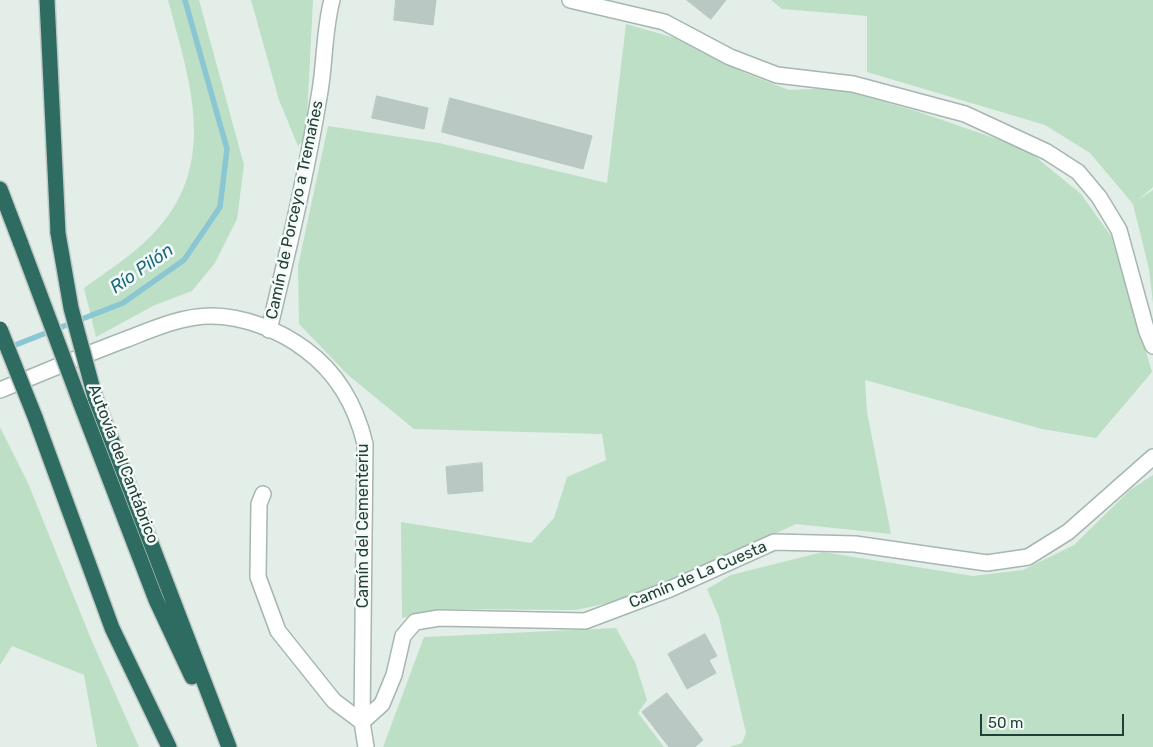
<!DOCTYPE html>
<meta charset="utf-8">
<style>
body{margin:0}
#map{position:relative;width:1153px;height:747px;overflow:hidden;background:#e4eee9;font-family:Rubik,sans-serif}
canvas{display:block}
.scale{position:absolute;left:980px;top:714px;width:144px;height:22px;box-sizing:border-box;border:2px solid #234038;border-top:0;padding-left:6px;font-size:15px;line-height:18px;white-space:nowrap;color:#234038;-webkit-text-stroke:4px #f4faf7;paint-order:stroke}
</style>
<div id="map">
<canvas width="1153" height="747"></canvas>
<div class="scale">50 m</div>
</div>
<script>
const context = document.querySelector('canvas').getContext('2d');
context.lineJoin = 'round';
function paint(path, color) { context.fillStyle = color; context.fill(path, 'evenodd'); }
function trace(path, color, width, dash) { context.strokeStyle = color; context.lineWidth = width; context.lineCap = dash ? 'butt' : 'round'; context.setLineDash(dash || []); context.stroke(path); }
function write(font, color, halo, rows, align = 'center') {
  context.font = font + ' Rubik,sans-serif'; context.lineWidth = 5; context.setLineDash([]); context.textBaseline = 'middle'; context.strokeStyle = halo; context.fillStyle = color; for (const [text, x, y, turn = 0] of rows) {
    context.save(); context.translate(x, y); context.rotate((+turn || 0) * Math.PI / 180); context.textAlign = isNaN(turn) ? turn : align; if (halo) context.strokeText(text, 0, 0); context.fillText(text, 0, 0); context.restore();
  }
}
paint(new Path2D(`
 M168 0H199L244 165 237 219 215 263 192 291 155 305 96 337 84 288C106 272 131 256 150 237 221 167 190 83 168 0Z
 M251 0H313L306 137 298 146 279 100Z
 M771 0H1153V187L1138 200 1153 190V304L1149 269 1133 204 1090 153 1045 125 867 72V16L782 9Z
 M626 24 675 38 745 73 789 90 835 88 916 111 1026 149 1081 194 1111 236 1152 372 1096 438 1042 429 865 380 867 412 891 534 796 524 641 596 576 610 450 609 402 618 401 522 531 543 554 518 567 477 606 460 602 434 414 429 348 375 299 324 298 266 328 126 439 143 607 183Z
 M0 427 28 483 91 639 139 747H97L84 675 12 646 0 665Z
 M1153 475V747H729L742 743 746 733 719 617 707 589 731 575 823 552 973 576 1023 570 1074 545 1130 490Z
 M616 628 635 662 647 700 638 713 664 747H383L424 637Z`), '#bcdfc6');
trace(new Path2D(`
 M0 351 123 303 184 260 220 207 227 149 185 0`), '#8bc7d3', 5.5);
const building = new Path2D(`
 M396 0H436L433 25 394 20Z
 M687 0H726L711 19Z
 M377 96 428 108 424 129 372 118Z
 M450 98 592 136 583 169 442 132Z
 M482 463 483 491 448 494 446 467Z
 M705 634 717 656 709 660 716 673 687 689 668 654Z
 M667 693 703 740 695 747H669L642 712Z`);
paint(building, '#b9c8c2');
trace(building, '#b6c7c0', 1);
const minor = new Path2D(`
 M570 0 664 22 730 57 777 75 853 84 965 114 1047 152 1078 172 1099 197 1119 230 1147 332 1153 346
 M269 330C288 251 307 172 320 91 325 61 324 30 332 0
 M0 390C42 373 84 355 127 339 153 329 182 316 211 316 243 316 280 330 306 350 337 373 356 406 365 444L362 722 366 747
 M263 494 259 504 258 577 278 631 334 701 362 722 382 704 394 675 403 636 415 622 439 618 585 621 670 589 774 542 855 544 987 563 1028 557 1068 532 1153 457`);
const highway = new Path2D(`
 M47 0 58 233
 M0 189 21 244
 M95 397 229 747
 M80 402 156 600 192 677
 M35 417 112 628 169 747`);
trace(minor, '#a6b6b0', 18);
trace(highway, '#c1cac7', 18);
trace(minor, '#fff', 15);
trace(highway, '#2e6c61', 15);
const highwayBridge = new Path2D(`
 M58 233 71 308 95 397
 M21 244 80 402
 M0 329 35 417`);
trace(highwayBridge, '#c1cac7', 18, []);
trace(highwayBridge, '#2e6c61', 15);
write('16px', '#234038', '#f4faf7', [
 ["Camín de Porceyo a Tremañes",295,210,-78],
 ["Autovía del Cantábrico",123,464,69],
 ["Camín del Cementeriu",363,526,-90],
 ["Camín de La Cuesta",698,575,-23]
]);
write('italic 18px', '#1b6b7d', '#f4faf7', [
 ["Río Pilón",142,269,-35]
]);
</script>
